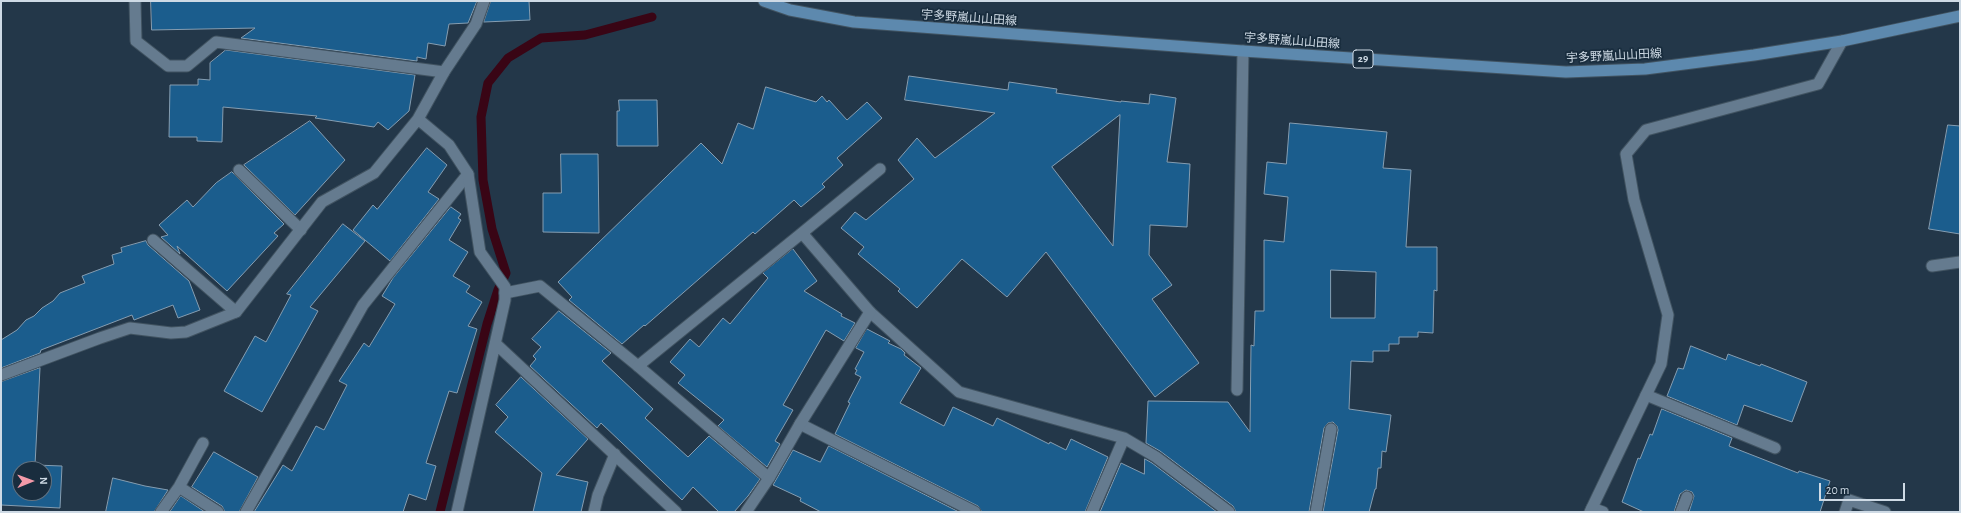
<!DOCTYPE html>
<meta charset="utf-8">
<style>
body{margin:0}
#map{position:relative;width:1961px;height:513px;overflow:hidden;background:#233749;font-family:"Alegreya Sans",sans-serif}
canvas{display:block}
.frame{position:absolute;inset:0;border:2px solid #cedae5;pointer-events:none}
.north{position:absolute;left:12px;top:461px;width:40px;height:40px;box-sizing:border-box;background:#192d3e;border:1px solid #617281;border-radius:50%;rotate:89deg;font-size:11px;font-weight:700;line-height:16px;text-align:center;color:#cedae5}
.north::after{content:'';display:block;margin:auto;width:14px;height:18px;background:#f39aa9;clip-path:polygon(50% 0,100% 100%,50% 72%,0 100%)}
.scale{position:absolute;left:1819px;top:483px;width:86px;height:18px;box-sizing:border-box;border:2px solid #cedae5;border-top:0;padding-left:5px;font-size:12px;line-height:14px;white-space:nowrap;color:#cedae5;-webkit-text-stroke:3px #192d3e;paint-order:stroke}
</style>
<div id="map">
<canvas width="1961" height="513"></canvas>
<div class="frame"></div>
<div class="north">N</div>
<div class="scale">20 m</div>
</div>
<script>
const context = document.querySelector('canvas').getContext('2d');
context.lineJoin = 'round';
function trace(path, color, width, dash) { context.strokeStyle = color; context.lineWidth = width; context.lineCap = dash ? 'butt' : 'round'; context.setLineDash(dash || []); context.stroke(path); }
function paint(path, color) { context.fillStyle = color; context.fill(path, 'evenodd'); }
function write(font, color, halo, rows, align = 'center') {
  context.font = font + ' "Alegreya Sans","Noto Sans JP",sans-serif'; context.lineWidth = 3.5; context.setLineDash([]); context.textBaseline = 'middle'; context.strokeStyle = halo; context.fillStyle = color; for (const [text, x, y, turn = 0] of rows) {
    context.save(); context.translate(x, y); context.rotate((+turn || 0) * Math.PI / 180); context.textAlign = isNaN(turn) ? turn : align; if (halo) context.strokeText(text, 0, 0); context.fillText(text, 0, 0); context.restore();
  }
}
trace(new Path2D(`
 M440 512 487 324 498 290 506 273 492 229 483 180 481 117 488 83 508 58 541 38 585 35 652 17`), '#390515', 9);
const building = new Path2D(`
 M151 1H477L468 23 449 24 445 46 428 43 426 59 417 57V61L241 38 255 28 152 30Z
 M491 1H529L530 20 484 22Z
 M226 50 415 75 409 111 388 130 378 122 374 127 315 118 317 116 223 107 222 142 197 141V137H169L170 85H198V79L210 80V63Z
 M909 76 1008 90 1009 82 1057 89 1056 93 1121 102V101L1149 104 1150 94 1176 98 1167 162 1190 164 1187 227 1150 225 1149 255 1172 285 1152 299 1199 363 1155 397 1046 252 1007 297 962 259 917 308 898 291 900 289 858 254 864 247 841 228 855 212 866 220 914 179 898 160 917 138 935 158 995 113 905 100ZM1120 115 1113 246 1052 167Z
 M766 87 816 102 822 96 827 102 829 100 847 120 867 102 882 118 837 158 843 165 822 184 825 187 801 207 794 200 755 234 753 232 645 326 644 325 622 344 569 300 572 297 558 282 701 143 722 164 738 123 753 129Z
 M619 100H657L658 146H617V111H619Z
 M310 121 345 160 295 215 244 165Z
 M1290 123 1387 132 1383 168 1411 170 1406 247H1437V291L1434 290 1433 333 1418 332V337H1399V344H1389V351H1373V362L1351 361 1349 409 1391 415 1386 452 1382 451 1381 468H1378L1376 489H1375L1369 512H1323L1338 430 1337 426 1333 422 1328 423 1324 428 1309 512H1236L1233 506 1160 451 1146 443 1148 401 1228 402 1250 432 1251 345 1254 346 1255 311H1264V240L1284 242 1288 197 1264 194 1267 162 1286 164ZM1331 270 1376 272 1375 318H1331Z
 M1948 125 1960 126V234L1929 229Z
 M427 148 447 165 428 192 439 199 390 261 353 230 373 205 377 209Z
 M561 154H598L599 233 543 232V193H561Z
 M232 172 284 224 274 233 278 236 227 291 177 246 180 254 161 237 168 235 159 225 187 200 193 207 216 183Z
 M451 207 461 214 458 218 461 220 449 240 468 252 453 276 470 286 466 292 482 302 468 326 477 329 457 393 449 391 426 463 436 466 426 500 409 494 403 512H254L283 465 292 471 316 426 324 430 347 385 339 381 364 343 369 347 395 304 382 296 393 278Z
 M343 224 365 241 310 307 318 311 262 412 224 391 255 336 266 342 291 295 287 294Z
 M146 241 148 245 189 281 200 310 178 318 173 305 134 320 132 315 41 350 40 353 1 368V340L17 330 26 320 34 316 42 308 53 301 60 293 85 283 82 276 114 264 112 255 122 252 121 248Z
 M793 249 817 281 804 291 842 314 841 316 855 323 844 341 826 330 783 405 793 410 775 441 780 444 767 467 718 426 724 420 678 383 685 375 670 362 690 339 699 347 723 318 730 324 768 278 763 273Z
 M559 311 611 353 602 361 653 409 645 418 688 457 709 436 760 479 748 496 734 512H719L693 487 682 500 601 423 597 428 530 366 536 359 533 356 541 347 532 339Z
 M867 329 890 341 888 343 901 349 905 353 904 355 921 368 900 403 944 426 953 407 993 426 997 418 1049 444 1050 442 1066 450 1071 439 1108 457 1085 512H982L978 506 835 434 850 403 848 402 861 377 855 374 857 370 855 369 864 352 856 348Z
 M1691 346 1726 360 1728 354 1760 366 1761 364 1807 382 1792 422 1744 405 1737 425 1667 396 1678 368 1683 369Z
 M40 368 35 465 62 466 60 508 1 505V382ZM20 469H44V493H20Z
 M521 377 588 439 556 475 588 482 581 512H533L542 473 495 432 508 417 496 405Z
 M1662 409 1732 438 1729 446 1798 473 1799 471 1830 481 1820 512H1689L1694 496 1692 492 1686 490 1680 494 1674 512H1644L1622 502 1638 458 1640 459 1650 434 1652 435Z
 M829 446 959 512H821L800 501 801 498 773 485 793 450 820 462Z
 M214 452 258 477 239 512H225L222 506 192 487Z
 M1145 459 1152 463 1217 512H1100L1121 463 1144 474Z
 M113 478 145 486 168 490 154 512H106Z
 M181 496 205 512H170Z`);
paint(building, '#1b5d8d');
trace(building, '#859db1', 1);
const service = new Path2D(`
 M135 1 136 41 168 66H187L216 42 444 72
 M239 170 301 230
 M153 240 236 312
 M505 293 540 286 638 366 769 478
 M870 312 959 392 1124 438 1156 457 1229 512
 M1646 395 1775 448
 M800 424 975 512
 M179 487 218 512
 M1592 508 1603 512
 M161 512 179 487 203 443
 M246 512 363 305 468 174
 M1092 512 1124 438
 M1316 512 1331 429
 M1681 512 1687 497`);
const minor = new Path2D(`
 M418 119 449 145 468 174 480 252 505 287V300L457 512
 M802 233 880 169
 M1932 266 1960 262
 M496 344 676 512
 M638 366 802 233 870 312 800 424 769 478 746 512
 M1 375 100 338 130 328 171 333 186 332 236 312 322 202 374 173 418 119 444 72 476 24 484 1
 M1237 390 1243 51
 M594 512 598 495 615 454
 M1590 512 1661 364 1668 315 1634 200 1626 154 1646 130 1818 84 1842 41
 M1845 512 1849 500 1885 512`);
const primary = new Path2D(`
 M764 1 790 10 854 22 1243 51 1566 72 1645 69 1754 55 1842 41 1960 16`);
trace(service, '#415361', 13);
trace(minor, '#415361', 13);
trace(primary, '#415361', 13);
trace(service, '#657b8f', 11);
trace(minor, '#657b8f', 11);
trace(primary, '#5d89ae', 11);
for (const [x, y, w] of [
 [1363,59,20]
]) { const box = new Path2D(); box.roundRect(x - w / 2, y - 9, w, 18, 3); context.fillStyle = '#192d3e'; context.fill(box); trace(box, '#cedae5', 1); }
write('bold 11px', '#cedae5', null, [
 ["29",1363,59]
]);
write('12px', '#cedae5', '#192d3e', [
 ["宇多野嵐山山田線",969,18,4],
 ["宇多野嵐山山田線",1292,41,4],
 ["宇多野嵐山山田線",1614,56,-3]
]);
</script>
